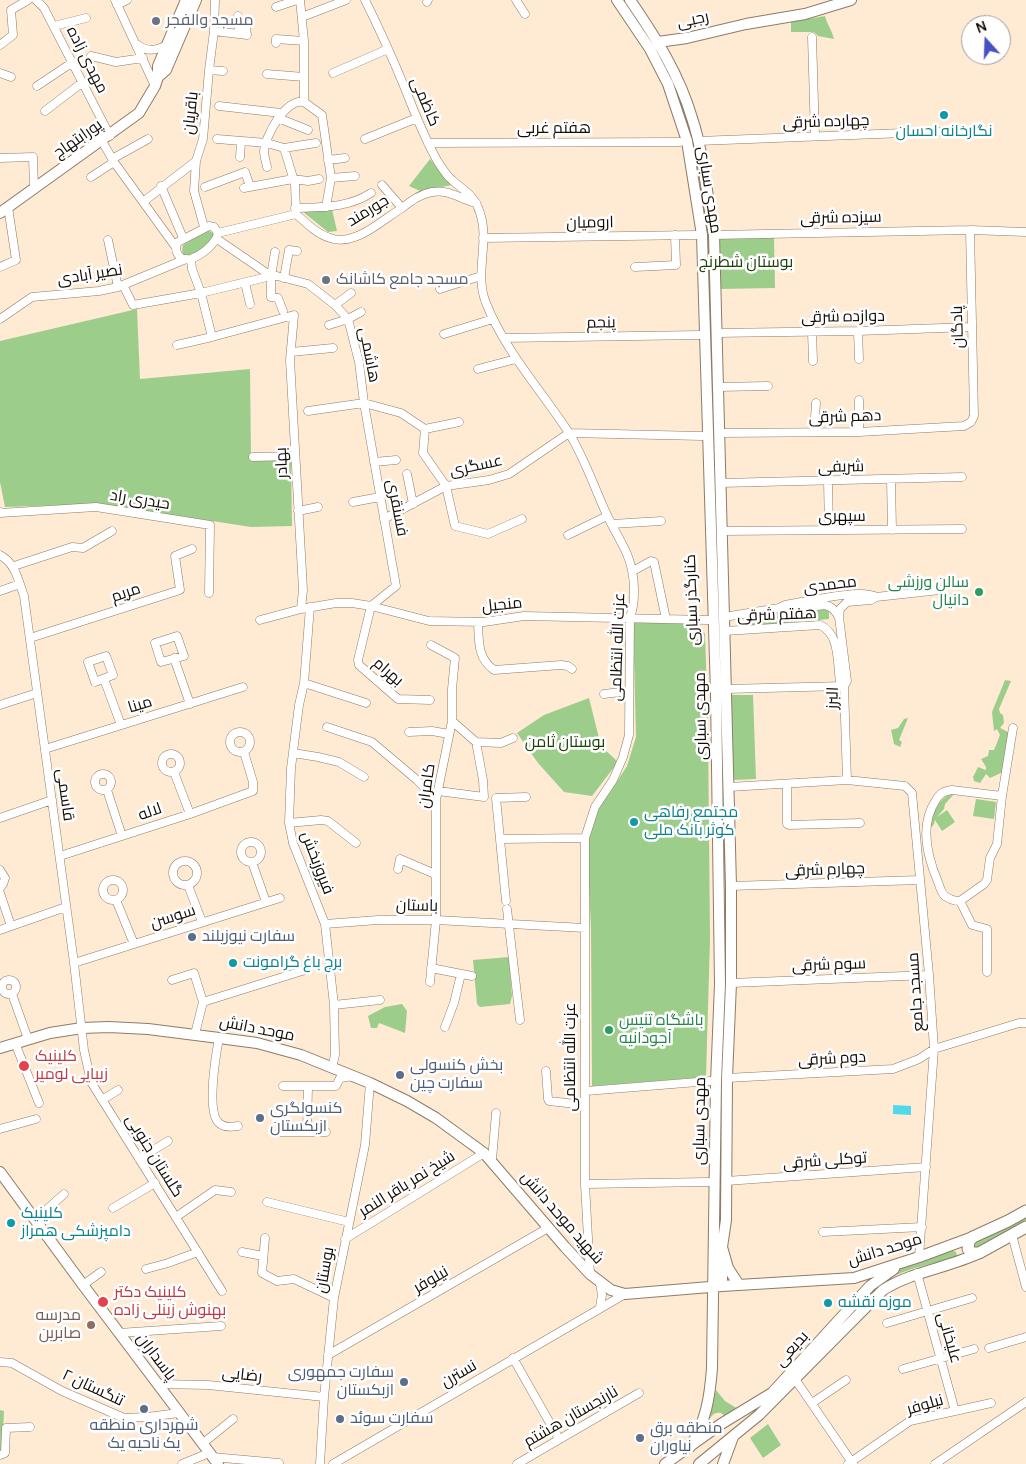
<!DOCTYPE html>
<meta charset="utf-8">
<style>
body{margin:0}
#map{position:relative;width:1026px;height:1464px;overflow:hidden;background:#ffead4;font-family:Manrope,sans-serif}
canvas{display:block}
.north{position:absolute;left:961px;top:15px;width:50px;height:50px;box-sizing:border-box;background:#fff;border:1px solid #a19e9b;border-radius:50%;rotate:340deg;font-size:14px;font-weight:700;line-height:20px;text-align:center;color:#140d06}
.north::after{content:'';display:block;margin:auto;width:18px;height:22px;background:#4751c6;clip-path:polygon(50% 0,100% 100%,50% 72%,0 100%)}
</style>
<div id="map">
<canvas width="1026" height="1464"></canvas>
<div class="north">N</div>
</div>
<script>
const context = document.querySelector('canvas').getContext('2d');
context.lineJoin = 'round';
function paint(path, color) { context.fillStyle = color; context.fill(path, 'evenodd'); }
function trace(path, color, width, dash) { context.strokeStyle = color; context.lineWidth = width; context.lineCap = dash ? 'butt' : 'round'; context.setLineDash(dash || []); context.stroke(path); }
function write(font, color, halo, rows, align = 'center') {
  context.font = font + ' Manrope,Cairo,sans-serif'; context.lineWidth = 5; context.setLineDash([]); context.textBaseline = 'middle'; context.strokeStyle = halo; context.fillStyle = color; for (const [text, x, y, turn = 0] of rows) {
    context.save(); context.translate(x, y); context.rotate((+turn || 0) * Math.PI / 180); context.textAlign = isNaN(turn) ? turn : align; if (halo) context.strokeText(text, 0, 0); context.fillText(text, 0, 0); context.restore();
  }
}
paint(new Path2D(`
 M825 16C827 24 832 30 834 39L818 36 814 32H791V22Z
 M430 159 452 185 420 191 409 186Z
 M332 209 337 231 328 232 302 211Z
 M207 230 213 233 214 237C208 245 198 252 188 256L183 254 182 250 183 245Z
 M774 237 775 288 718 289 716 239Z
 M137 309 140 379 250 369 251 458H291L292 526 251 527 102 504 5 507 0 482V341Z
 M825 608 829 612V619L752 626 750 623 752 616Z
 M633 622 698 624 702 628 705 634 708 724 710 939 706 1077 592 1086 591 930 587 838 596 809 609 794 627 766 636 737Z
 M1005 680 1011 681 999 709 1000 713 1003 715 1004 723 1000 728 1008 732 1010 737 1005 771 990 778 986 774 980 783 974 781 973 777 978 767 986 770V767L981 759 988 756 989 750H994L1000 735 997 729 994 731 992 712Z
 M731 695H753L756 779 733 780Z
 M589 698 601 746 618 762 592 796 564 792 538 763 517 733 544 715Z
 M908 718 899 740 902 742 900 747 894 744 891 730 898 728 904 719Z
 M951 792 954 794 945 804 944 809 937 817 947 810 955 822 942 831 935 820 934 824 930 829C932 810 936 804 951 792Z
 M976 799 996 802 994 819 973 816Z
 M509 957 512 996 510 1004 480 1007 477 1004 473 960Z
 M402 1004 407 1011 405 1033 379 1023 377 1028H371L368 1016 385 1007Z
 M1026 1217V1220L973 1250 971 1244Z
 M951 1250 956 1252 957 1256 955 1259C920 1266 893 1270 867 1296 878 1271 926 1259 951 1250Z
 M716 1390 725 1401 738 1409 726 1417 721 1413C713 1412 710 1417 708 1424Z
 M0 1410 4 1411 2 1452H0Z
 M768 1424 781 1445 763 1458 750 1438Z`), '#9dcd8a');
paint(new Path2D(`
 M893 1105 911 1106V1115L893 1114Z`), '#50d9ea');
const minor = new Path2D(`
 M36 0 44 8 110 136
 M115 0 155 86
 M300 0 304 41V102L322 115 331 178 326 207
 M365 0C379 28 392 57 404 86 414 111 424 138 438 162 442 168 446 175 452 180 464 191 475 195 480 213 490 242 474 274 486 303 505 351 541 390 569 433 585 459 594 487 607 515 620 543 633 555 634 588 634 599 634 607 630 617L629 735 623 757 613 780 595 807 585 838V1184L590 1274
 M516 0 525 14
 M427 2 428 0
 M117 5 127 0
 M276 7 297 0
 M238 16 239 34
 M302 17 346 0
 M54 26 86 18
 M214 31 247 35 245 21
 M812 37 815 136
 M276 43V39L304 41
 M0 45 13 35 11 10 28 0
 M138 45C147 52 157 51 168 44
 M91 56 116 62 143 58
 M209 70 223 71
 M0 73 11 77
 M333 73 388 49
 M267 74 304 77
 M37 86 73 62
 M219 106 281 113
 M45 111 83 82
 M278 118 308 130
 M217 139 267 143 284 148 316 143
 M365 139 417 118
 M102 141 114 162 175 246
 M698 141 956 131
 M428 143 680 142
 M284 148 295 184 296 211
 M240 157 241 142
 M0 158 33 157 34 189
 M112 159 148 139
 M328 160 345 158
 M267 167C266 162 264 156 264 151 265 136 286 98 304 102
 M91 177 114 162
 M331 178 355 176
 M382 185 402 208
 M161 186 183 238
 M205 187 245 172 250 186
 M244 188 293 179 308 181 319 179
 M143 202 196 161
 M295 208C322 207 348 208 371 193
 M209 226 214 227 218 233C216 244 201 256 190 259 179 262 173 250 178 242Z
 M204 227 194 191 196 161 203 139 209 70 214 31 215 0
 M218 233 296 214C306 223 317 234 330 238 355 247 382 220 402 208 411 201 420 194 432 192 449 189 460 199 476 203
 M714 235 970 230 1026 232
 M483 238 697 235
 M217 239 271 276H277L308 284 335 305 348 319 359 362 364 403 396 586 371 606 358 660 359 665 398 699 430 700
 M108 240 118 287
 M275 252 271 276V297L278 298 283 311
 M191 259 192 269 201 293 212 337 294 315 290 360 303 590 301 609
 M0 267 16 260 8 207
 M635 267 676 265 675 235
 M284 278 289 250 297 251
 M245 283 250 304
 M123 285 133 305 201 293 271 276
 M440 289 481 276
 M335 305 351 293
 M0 319 32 297 99 291 118 287 186 259
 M329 325 348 319 361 312
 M858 331 859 359
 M812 332 813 361
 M716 333 858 331 971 327
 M444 334 493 319
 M504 338 700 335
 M177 345 212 337
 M291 352 333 348
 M478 369 516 359
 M718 387 768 386
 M859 400V432
 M308 411 364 403 401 413 425 429 423 453 446 486 455 526 488 534 522 519
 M425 429 459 422
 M814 432 816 403
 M719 433 859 432 964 426 971 422 974 416 970 230
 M253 457 295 456
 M374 462 396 460
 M407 474 413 504
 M891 479 892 530
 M828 481 829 530
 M721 483 962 477
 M353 502 380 497
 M298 511 318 507
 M0 512V513L96 507 210 525 209 593
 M384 519 446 486 489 480 509 474 569 433 702 436
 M612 524 661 521
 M722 531 962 529
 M568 535 607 516
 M0 555C16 564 18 580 24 596L74 963 84 1050 91 1082 222 1291
 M14 566 72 547 83 548 112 531
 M633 571 651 561 654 562 666 619
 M0 591 20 584
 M310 607 304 683 299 705 291 768 289 823 293 843 325 924 334 1005 335 1055 332 1068
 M779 608 786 611 824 605C832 606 835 611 839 617
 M724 617 779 608 785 605C804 602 862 588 876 597L940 590
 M260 620 301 609 336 603H352L371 606 429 621 484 622 524 616 708 620
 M478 622C479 640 477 658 494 670L561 665 568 666 572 669
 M725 631 820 625C840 634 837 662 840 682L844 686
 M177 636 184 656 161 662 155 643Z
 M30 638 180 590 175 556 192 549
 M106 656 113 675 95 682 88 662Z
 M174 658 190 704
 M104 679 121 725
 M304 683 366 703
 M726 689 844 686
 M604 694 629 691
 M0 705 37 693
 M327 727 372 742 417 780 436 800
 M230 742a10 10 0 1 1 20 0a10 10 0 1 1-20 0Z
 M409 732 432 731 449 734
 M476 742 501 743 513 738
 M45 749 243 687
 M293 753 318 757 339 762 364 777
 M162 763a9 9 0 1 1 18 0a9 9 0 1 1-18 0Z
 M174 772 190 814
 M95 782a8 8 0 1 1 16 0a8 8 0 1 1-16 0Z
 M847 780 844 686 847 681 839 617 840 609 847 602 871 600 876 597
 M787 784V824L789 825 860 823
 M729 787 847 780 905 786 912 793 929 975 934 1049 919 1257
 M107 790 122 836
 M438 791 484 797 483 780 476 742 452 721
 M1002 796 952 790C944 791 940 793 936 800 919 825 927 856 938 882 940 887 941 893 945 896 949 899 955 901 960 901L984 884 987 880 990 858 997 844 1002 796 1013 728
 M0 818 52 800
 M289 823 321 820 328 821 356 843
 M500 839 585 838
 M241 852a10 10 0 1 1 20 0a10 10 0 1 1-20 0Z
 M60 856 190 814 253 791V782L244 752
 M173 873a12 12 0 1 1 24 0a12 12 0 1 1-24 0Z
 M252 862 266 902
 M398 869 400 859 435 874
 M0 870 5 878 3 884 0 888
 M103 890a10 10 0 1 1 20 0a10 10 0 1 1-20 0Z
 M188 885 202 922
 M731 886 920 880
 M0 893 11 926
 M116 900 134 944
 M506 901 496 798 526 797
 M960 901 972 925 987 929V972
 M507 909 520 1020
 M325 924 378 920H436L585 928
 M0 930 66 907
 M74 963 280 898
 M431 968 472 976
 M2 987a7 7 0 1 1 14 0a7 7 0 1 1-14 0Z
 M172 980 194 973 203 1002 195 1034
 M430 982 436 920V800L452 721V689L455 658 431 645
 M731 983 929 975
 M12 994 28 1039
 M203 1002 302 971
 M334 1005 380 1000
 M445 1027 454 1003 461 974
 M219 1038C216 1054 206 1112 219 1123 224 1128 232 1127 238 1126
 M15 1043 39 1103
 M546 1071 548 1099 549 1101 585 1105
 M727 1078 893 1069 919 1059 934 1049 1019 1023H1026
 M283 1086H336L340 1078 354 1076
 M308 1086 307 1132H326
 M586 1091 710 1081
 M102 1100 118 1090
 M0 1129 36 1119
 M281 1132H307
 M139 1159 168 1141
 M492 1160 496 1113
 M726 1181 926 1167
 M585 1184 708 1182
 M267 1202 349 1222
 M113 1208 155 1183
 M176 1217 215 1190 231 1192
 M36 1219 64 1194
 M823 1232 922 1227
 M1012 1235 1026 1287
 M265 1238 262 1273 277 1281 294 1279 334 1298
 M345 1239 484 1153
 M242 1252 263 1256
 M146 1269 168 1263 198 1252
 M917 1273 955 1411
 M600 1283 602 1295 600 1307
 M83 1285 101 1272
 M887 1323 972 1298
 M119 1333 221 1326
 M989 1348 1026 1337
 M328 1355 548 1228
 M513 1358 559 1439
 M0 1362 12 1363 62 1391 124 1418 147 1417 179 1413
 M903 1369 974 1349
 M795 1379 853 1464
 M157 1384 208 1385 324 1397
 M812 1403 846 1380
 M202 1444 233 1419
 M0 1455 5 1453 6 1428 30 1427
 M212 1457 279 1463
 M182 1464 209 1453
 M320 1464 324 1397 334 1298 365 1145 370 1083
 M333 1464 625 1294
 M517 1464 639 1393
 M848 1464 910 1421 991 1403
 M935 1464 1026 1402`);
const major = new Path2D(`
 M617 0 650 49 668 84 687 141 702 235 716 693 720 984 716 1082 712 1368C710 1396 706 1422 690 1447
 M630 0C656 38 679 74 692 118 704 154 707 197 714 235L731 886V983L727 1078 726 1220 722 1247 728 1268 739 1285
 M658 42 687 38 746 24 805 14 851 0
 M158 77 166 70 196 0
 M0 213 139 113 155 86 158 77V66L186 0
 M0 1048 50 1033 82 1028 109 1027 148 1029 219 1038 257 1043 301 1055 370 1083 407 1101 436 1118 484 1153 565 1247 590 1274 611 1290 625 1294 722 1286 854 1278 919 1257 973 1237
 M0 1172 83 1285 218 1464
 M722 1286V1257
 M665 1464 721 1424 772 1393 870 1286 894 1269
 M699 1464 759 1415 883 1290C913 1271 948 1268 979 1253
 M723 1464 733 1437`);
const highway = new Path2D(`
 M1026 1211 1008 1221 973 1237 969 1241 968 1249 972 1253H979L1026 1227`);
trace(minor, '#8e7c68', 9);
trace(major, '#8e7c68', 12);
trace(highway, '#8e7c68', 13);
trace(minor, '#fff', 8);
trace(major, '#fff', 10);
trace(highway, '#fff', 11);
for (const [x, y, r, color] of [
 [156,21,5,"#6b7280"],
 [944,115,5,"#0f9aa8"],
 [326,280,5,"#6b7280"],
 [979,592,5,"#2e9e5b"],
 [634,822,5,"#0f9aa8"],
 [192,937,5,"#5c6f8a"],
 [233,963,5,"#0f9aa8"],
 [609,1030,5,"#2e9e5b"],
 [24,1066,6,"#e0444e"],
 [400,1075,5,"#5c6f8a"],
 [260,1118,5,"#5c6f8a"],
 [11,1223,5,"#0f9aa8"],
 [103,1302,6,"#e0444e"],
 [828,1303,5,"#0f9aa8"],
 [91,1325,5,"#8d6e63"],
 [404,1382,5,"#5c6f8a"],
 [144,1409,5,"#5c6f8a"],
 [340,1419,5,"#5c6f8a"],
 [640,1438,5,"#5c6f8a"]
]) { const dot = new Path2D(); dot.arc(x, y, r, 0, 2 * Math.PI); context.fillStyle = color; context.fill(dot); trace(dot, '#fff', 2); }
write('16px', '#140d06', '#fff', [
 ["رجبی",693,20,-12],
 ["مهدی زاده",87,60,63],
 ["کاظمی",425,102,67],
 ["باقریان",191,113,-84],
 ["چهارده شرقی",826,122,-2],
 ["هفتم غربی",554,129],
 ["پورابتهاج",78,139,-35],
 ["مهدی سباری",709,190,81],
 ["جورمند",368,211,-31],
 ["سیزده شرقی",841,218,-1],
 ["ارومیان",590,223,-1],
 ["نصیر آبادی",90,275,-9],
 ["دوازده شرقی",843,317,-1],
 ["پنجم",601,323,-1],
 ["پادگان",958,327,-92],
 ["هاشمی",369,355,79],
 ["دهم شرقی",845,417,-2],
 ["بهادر",282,463,-93],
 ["عسگری",476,466,-12],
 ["شریفی",841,467,-1],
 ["حیدری راد",140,500,9],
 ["فسنقری",397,508,79],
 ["سپهری",842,517],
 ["محمدی",830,585,-7],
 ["مریم",126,593,-18],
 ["کنارگذر سباری",692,600,-92],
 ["منجیل",502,605,-6],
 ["هفتم شرقی",777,615,-2],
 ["عزت الله انتظامی",618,647,-88],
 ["بهرام",388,672,41],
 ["البرز",833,698,-88],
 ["مینا",140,705,-17],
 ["مهدی سباری",701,716,-91],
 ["کامران",427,786,-82],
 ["قاسمی",65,795,82],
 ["لاله",150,812,-19],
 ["فیروزبخش",317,863,69],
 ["چهارم شرقی",825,870,-2],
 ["باستان",417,906,1],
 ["سوسن",173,917,-18],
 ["سوم شرقی",829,965,-2],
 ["مسجد جامع",916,992,-94],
 ["موحد دانش",257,1029,11],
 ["عزت الله انتظامی",571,1057,-90],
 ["دوم شرقی",832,1059,-3],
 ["مهدی سباری",700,1121,-89],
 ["گلستان جنوبی",154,1156,58],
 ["توکلی شرقی",825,1161,-4],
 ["شیخ نمر باقر النمر",407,1184,-32],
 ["شهید موحد دانش",562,1218,49],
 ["موحد دانش",885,1250,-17],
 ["بوستان",325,1270,-80],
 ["نیلوفر",431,1280,-30],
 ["علیخانی",949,1338,74],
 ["بدیعی",792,1349,-48],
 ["پاسداران",156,1357,53],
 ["نسترن",459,1374,-30],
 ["رضایی",242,1375,6],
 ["تنگستان ۲",93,1388,25],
 ["نیلوفر",925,1405,-16],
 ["نارنجستان هشتم",571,1417,-30]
]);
write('16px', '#5b616d', '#fff', [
 ["مسجد والفجر",166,21],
 ["مسجد جامع کاشانک",336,280]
], 'left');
write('16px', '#0d838f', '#fff', [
 ["نگارخانه احسان",944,132,"center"],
 ["مجتمع رفاهی",644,813],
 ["کوثر بانک ملی",644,831],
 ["برج باغ گرامونت",243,963],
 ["کلینیک",21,1214],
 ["دامپزشکی همراز",21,1232],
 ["موزه نقشه",838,1303]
], 'left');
write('16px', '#1d400b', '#fff', [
 ["بوستان شطرنج",746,263],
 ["بوستان ثامن",565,743]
]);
write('16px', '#27864d', '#fff', [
 ["سالن ورزشی",969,583],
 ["دانیال",969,601],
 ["باشگاه تنیس",619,1021,"left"],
 ["آجودانیه",619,1039,"left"]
], 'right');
write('16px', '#4e5e75', '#fff', [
 ["سفارت نیوزیلند",202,937],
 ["بخش کنسولی",410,1066],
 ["سفارت چین",410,1084],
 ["کنسولگری",270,1109],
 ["ازبکستان",270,1127],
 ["سفارت جمهوری",394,1373,"right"],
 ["ازبکستان",394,1391,"right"],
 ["سفارت سوئد",350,1419],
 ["شهرداری منطقه",144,1426,"center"],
 ["یک ناحیه یک",144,1444,"center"],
 ["منطقه برق",650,1429],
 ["نیاوران",650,1447]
], 'left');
write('16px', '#be3a42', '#fff', [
 ["کلینیک",35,1057],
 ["زیبایی لومیر",35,1075],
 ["کلینیک دکتر",114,1293],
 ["بهنوش زینلی زاده",114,1311]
], 'left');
write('16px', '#785e54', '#fff', [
 ["مدرسه",81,1316],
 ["صابرین",81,1334]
], 'right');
</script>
